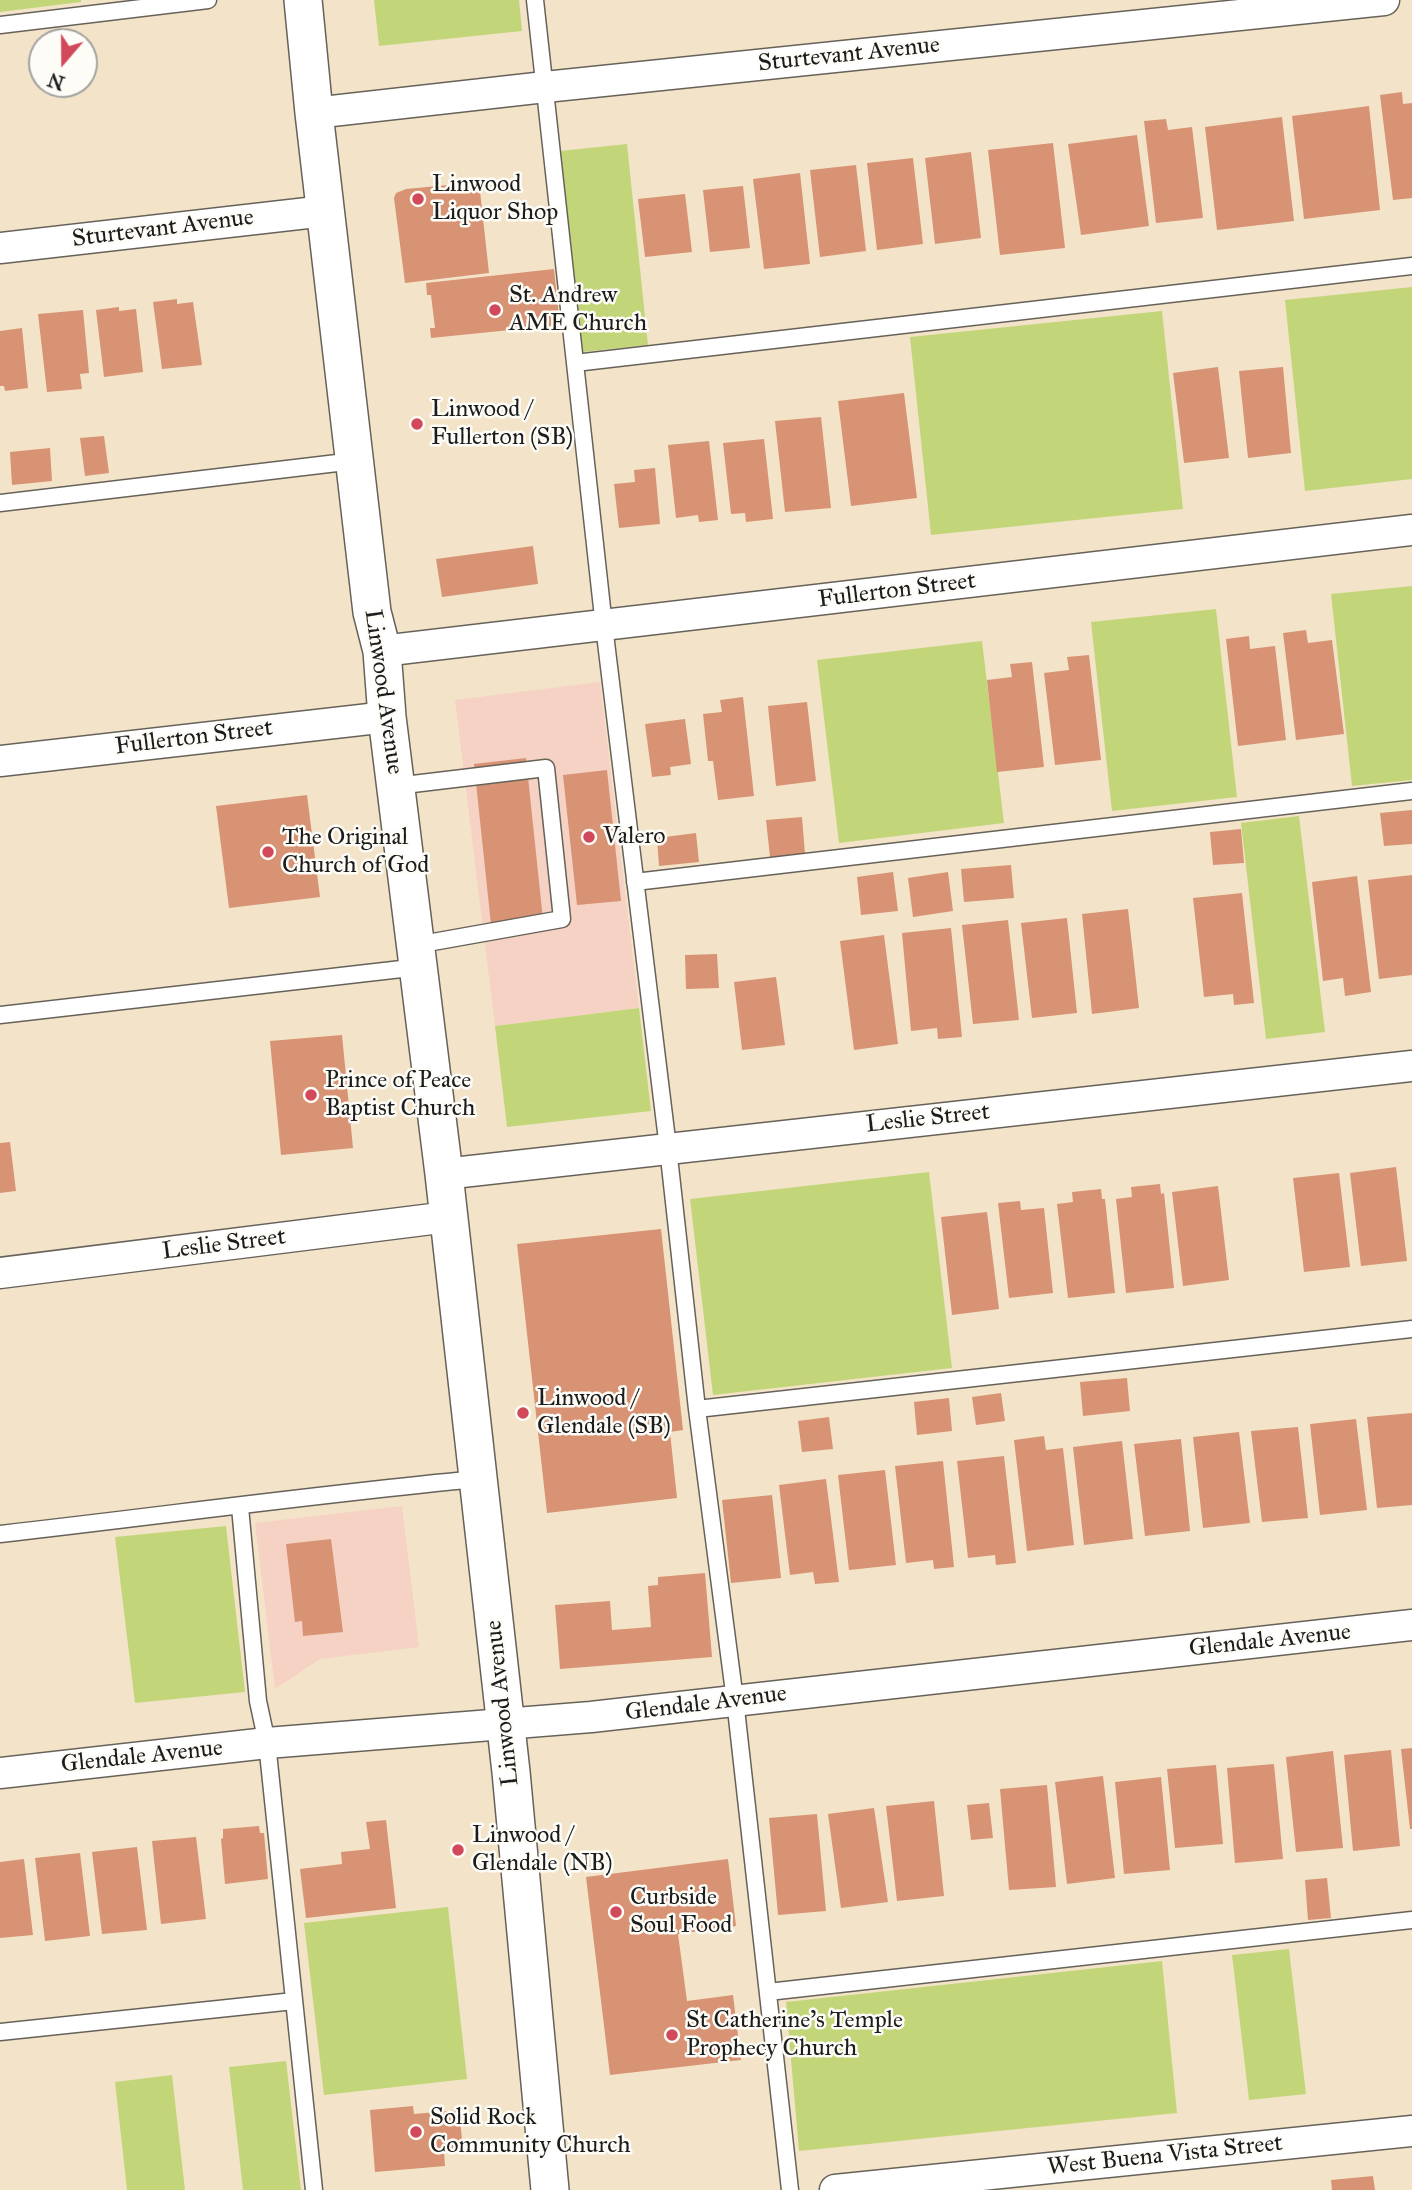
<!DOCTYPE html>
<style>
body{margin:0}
#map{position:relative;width:1412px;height:2190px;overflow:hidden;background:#f3e4c9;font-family:"IM FELL Great Primer",serif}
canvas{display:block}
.north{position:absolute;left:28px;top:28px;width:70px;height:70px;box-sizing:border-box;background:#fdfcf7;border:2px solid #a3a29f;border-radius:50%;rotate:200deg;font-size:19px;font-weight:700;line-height:28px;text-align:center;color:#1c1c1c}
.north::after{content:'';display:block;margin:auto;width:24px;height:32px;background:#d1495b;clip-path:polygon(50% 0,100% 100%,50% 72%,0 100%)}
</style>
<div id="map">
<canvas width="1412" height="2190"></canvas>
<div class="north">N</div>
</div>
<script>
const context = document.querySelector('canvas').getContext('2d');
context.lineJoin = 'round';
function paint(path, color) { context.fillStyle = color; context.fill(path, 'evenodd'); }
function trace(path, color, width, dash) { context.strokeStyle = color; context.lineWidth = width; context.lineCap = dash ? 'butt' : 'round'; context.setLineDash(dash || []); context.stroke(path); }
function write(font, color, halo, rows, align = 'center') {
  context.font = font + ' "IM FELL Great Primer",serif'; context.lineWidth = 5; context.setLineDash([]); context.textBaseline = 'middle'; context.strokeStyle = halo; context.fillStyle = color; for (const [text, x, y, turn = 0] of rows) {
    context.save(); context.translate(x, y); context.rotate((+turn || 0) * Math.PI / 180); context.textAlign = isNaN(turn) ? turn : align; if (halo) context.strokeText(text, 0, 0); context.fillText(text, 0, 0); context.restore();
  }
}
paint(new Path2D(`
 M600 682 639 1008 495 1026 455 700Z
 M402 1506 419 1647 320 1659 275 1689 255 1523Z`), '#f5d2c3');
paint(new Path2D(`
 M0 0H81V2L0 12Z
 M374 0H519L522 31 379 46Z
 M627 144 648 345 582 352 560 151Z
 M1412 287V479L1305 491 1285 300Z
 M1162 311 1183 509 931 535 910 337Z
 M1412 586V780L1352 786 1331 594Z
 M1216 609 1237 797 1112 811 1091 622Z
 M982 641 1004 823 839 843 817 660Z
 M1299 816 1325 1032 1266 1039 1241 823Z
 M639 1008 651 1111 507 1127 495 1026Z
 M929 1172 952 1368 713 1395 690 1199Z
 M226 1526 245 1692 135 1703 115 1537Z
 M448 1907 467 2079 324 2095 304 1923Z
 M1289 1949 1306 2094 1249 2100 1232 1955Z
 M1162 1961 1177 2113 799 2151 786 2002Z
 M286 2061 301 2190H243L229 2067Z
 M172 2075 185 2190H127L115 2082Z`), '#c2d679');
paint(new Path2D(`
 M1402 92 1403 104 1412 103V198L1393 200 1380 95Z
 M1369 106 1380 210 1304 219 1292 116Z
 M1282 117 1294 221 1217 230 1205 127Z
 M1166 119 1168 130 1192 127 1203 218 1156 223 1144 121Z
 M1137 135 1149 226 1081 235 1068 144Z
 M1053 143 1065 248 1000 255 988 150Z
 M971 152 981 238 935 244 925 158Z
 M913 158 923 244 877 250 867 163Z
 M856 165 866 251 820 257 810 170Z
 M800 173 810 264 764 269 753 179Z
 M479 182 489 273 405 283 394 198 396 193 406 189Z
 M743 186 750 248 710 252 703 190Z
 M685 194 692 252 645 257 638 199Z
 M554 269 560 325 431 338 430 328H435L431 295H427L426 283Z
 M177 299V304L193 302 202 365 162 369 153 302Z
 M119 307V311L136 309 143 372 104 377 96 310Z
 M83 310 89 373 80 374 82 389 47 392 38 314Z
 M22 328 28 388 5 391 4 386H0V331Z
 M1218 367 1229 458 1184 463 1173 373Z
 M1283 367 1291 453 1248 458 1239 371Z
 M904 393 917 498 851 506 838 401Z
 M821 417 831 508 785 512 775 421Z
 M104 436 109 473 85 476 80 438Z
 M764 439 773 519 746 522 745 513 731 514 723 443Z
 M709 441 718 520 699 522 698 515 676 518 668 445Z
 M50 448 52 481 12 485 10 452Z
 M655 468 660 524 619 528 614 484 635 482 634 470Z
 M533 546 538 584 442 597 436 559Z
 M1306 630 1308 643 1332 640 1344 734 1296 740 1283 633Z
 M1249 636 1250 649 1275 646 1286 740 1238 746 1226 639Z
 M1089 655 1101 760 1055 765 1044 673 1069 670 1067 657Z
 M1032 662 1044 767 997 772 987 680 1012 677 1010 664Z
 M743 697 754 796 718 800 713 761H708L703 714 722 712 720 700Z
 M807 702 816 781 776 786 768 706Z
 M685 719 691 764 670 767 671 775 652 777 645 724Z
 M526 758 544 929 492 934 474 764Z
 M607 770 621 901 577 905 563 775Z
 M307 795 320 897 229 908 216 806Z
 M1412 810V844L1384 846 1380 813Z
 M802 817 805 854 770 857 766 820Z
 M1241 829 1244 863 1213 865 1210 832Z
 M696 833 699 862 659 866 657 838Z
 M1011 865 1014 898 964 902 961 869Z
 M893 872 898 911 861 915 857 877Z
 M948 872 953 911 913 917 908 878Z
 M1412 875V975L1379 979 1368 880Z
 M1357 876 1371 992 1345 996 1343 978 1323 981 1312 882Z
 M1242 893 1254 1003 1234 1005 1233 994 1204 997 1193 898Z
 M1128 909 1139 1008 1092 1014 1082 914Z
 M1067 918 1077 1013 1032 1018 1021 923Z
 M1008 920 1019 1020 973 1024 962 925Z
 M951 928 962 1037 938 1039 937 1028 911 1031 902 933Z
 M884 935 898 1044 854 1050 840 941Z
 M717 954 719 988 686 989 685 955Z
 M776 977 785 1045 742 1050 734 982Z
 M342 1035 353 1148 281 1155 270 1041Z
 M10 1142 16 1191 0 1193V1143Z
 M1396 1167 1407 1261 1361 1266 1350 1173Z
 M1339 1173 1350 1267 1304 1272 1293 1178Z
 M1160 1184 1161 1194 1164 1193 1174 1288 1126 1293 1116 1199 1132 1197 1131 1187Z
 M1218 1186 1229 1280 1183 1286 1172 1192Z
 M1101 1189 1102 1199H1105L1115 1293 1068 1298 1057 1204 1073 1202 1072 1192Z
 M1020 1201 1021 1210 1044 1208 1053 1293 1009 1298 998 1203Z
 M987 1212 999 1309 952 1315 941 1217Z
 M661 1229 683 1430 670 1432 677 1498 547 1513 517 1244Z
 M1127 1378 1130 1411 1083 1416 1080 1382Z
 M1001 1393 1005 1421 976 1425 972 1397Z
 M949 1398 952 1431 917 1435 914 1402Z
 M1412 1413V1505L1377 1508 1367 1417Z
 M829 1417 833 1449 802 1452 798 1421Z
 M1356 1419 1367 1510 1320 1515 1310 1424Z
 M1298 1427 1308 1518 1262 1522 1251 1431Z
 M1239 1432 1250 1523 1203 1528 1193 1437Z
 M1044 1436 1046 1450 1063 1448 1074 1545 1027 1551 1014 1440Z
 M1181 1439 1190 1531 1145 1536 1134 1444Z
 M1122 1441 1133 1539 1084 1545 1073 1447Z
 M1004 1456 1016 1563 996 1565 995 1555 968 1558 957 1461Z
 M943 1461 954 1567 934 1569 933 1560 906 1563 895 1466Z
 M885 1470 896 1565 849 1570 838 1475Z
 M826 1479 839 1582 815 1584 813 1572 790 1575 779 1485Z
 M772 1495 781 1578 731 1583 722 1500Z
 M331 1539 343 1632 303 1636 302 1621 295 1622 286 1544Z
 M705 1573 712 1657 560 1669 555 1605 610 1601 612 1630 651 1627 648 1586 658 1585V1577Z
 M1412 1748V1829H1410L1401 1749Z
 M1391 1750 1400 1846 1353 1851 1344 1755Z
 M1333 1751 1343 1848 1296 1852 1286 1757Z
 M1274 1764 1283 1859 1235 1863 1227 1768Z
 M1216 1765 1223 1844 1175 1848 1167 1769Z
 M1103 1776 1115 1878 1067 1884 1055 1782Z
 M1161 1777 1170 1870 1124 1874 1115 1782Z
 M1047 1785 1056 1887 1009 1890 1000 1789Z
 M934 1801 944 1896 897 1901 886 1806Z
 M989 1803 993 1838 971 1840 967 1805Z
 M874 1808 888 1902 841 1908 828 1814Z
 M817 1814 826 1911 778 1915 769 1818Z
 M386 1820 396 1908 306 1918 300 1869 342 1864 341 1852 370 1849 366 1822Z
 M259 1826 260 1833H264L268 1879 225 1884 221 1839 223 1838V1829Z
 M196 1837 206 1919 161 1924 152 1841Z
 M137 1847 147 1930 102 1934 92 1852Z
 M80 1853 90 1936 45 1941 35 1858Z
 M24 1859 33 1935 0 1938V1862Z
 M728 1859 736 1926 678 1934 687 2001 733 1995 741 2060 610 2075 586 1877Z
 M1327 1878 1331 1918 1308 1920 1305 1880Z
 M413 2106 414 2114 459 2110 463 2149 444 2151 445 2166 375 2172 370 2110Z
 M1373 2176 1375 2190H1332L1331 2180Z`), '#d79373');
const service = new Path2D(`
 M535 0 604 626 668 1148 697 1409 735 1700 790 2190
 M0 25 208 0
 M575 363 1412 266
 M0 503 354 461
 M396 786 546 768 562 919 416 945
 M635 882 1412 791
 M0 1015 419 967
 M697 1409 1412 1329
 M240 1507 258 1701 267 1743 314 2190
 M0 1534C159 1516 318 1494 477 1479
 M768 1992 1412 1920
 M0 2032 294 2001`);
const minor = new Path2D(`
 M314 113 545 87 1384 0
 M0 248 325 211
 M382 651 1412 530
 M0 761 387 717
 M444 1174 1412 1066
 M0 1273 448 1217
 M0 1773 267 1743 591 1717 1412 1625
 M835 2190 1412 2131`);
const tertiary = new Path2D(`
 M303 0 314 113 372 612 382 651 387 717 444 1174 511 1772 550 2190`);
trace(service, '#676259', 19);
trace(minor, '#676259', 33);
trace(tertiary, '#676259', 40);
trace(service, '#fff', 16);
trace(minor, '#fff', 30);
trace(tertiary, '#fff', 37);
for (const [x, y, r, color] of [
 [418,199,7,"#d1495b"],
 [495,310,7,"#d1495b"],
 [417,424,7,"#d1495b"],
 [589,837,7,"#d1495b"],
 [268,852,7,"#d1495b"],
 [311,1095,7,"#d1495b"],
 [523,1413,7,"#d1495b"],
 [458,1850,7,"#d1495b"],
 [616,1912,7,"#d1495b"],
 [672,2035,7,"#d1495b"],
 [416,2132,7,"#d1495b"]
]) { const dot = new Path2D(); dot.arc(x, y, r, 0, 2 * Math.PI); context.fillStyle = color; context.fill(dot); trace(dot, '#fdfcf7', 2.5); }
write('24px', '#1c1c1c', '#fdfcf7', [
 ["Sturtevant Avenue",849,55,-6],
 ["Sturtevant Avenue",163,229,-7],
 ["Fullerton Street",897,591,-7],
 ["Linwood Avenue",383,692,82],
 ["Fullerton Street",194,738,-7],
 ["Leslie Street",928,1119,-6],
 ["Leslie Street",224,1245,-7],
 ["Glendale Avenue",1270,1641,-6],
 ["Linwood Avenue",503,1703,-96],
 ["Glendale Avenue",706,1704,-7],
 ["Glendale Avenue",142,1757,-6],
 ["West Buena Vista Street",1165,2156,-6]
]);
write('24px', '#1c1c1c', '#fdfcf7', [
 ["Linwood",432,185],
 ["Liquor Shop",432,213],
 ["St. Andrew",509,296],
 ["AME Church",509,324],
 ["Linwood /",431,410],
 ["Fullerton (SB)",431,438],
 ["Valero",603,837],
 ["The Original",282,838],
 ["Church of God",282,866],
 ["Prince of Peace",325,1081],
 ["Baptist Church",325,1109],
 ["Linwood /",537,1399],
 ["Glendale (SB)",537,1427],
 ["Linwood /",472,1836],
 ["Glendale (NB)",472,1864],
 ["Curbside",630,1898],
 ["Soul Food",630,1926],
 ["St Catherine's Temple",686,2021],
 ["Prophecy Church",686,2049],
 ["Solid Rock",430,2118],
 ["Community Church",430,2146]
], 'left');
</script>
